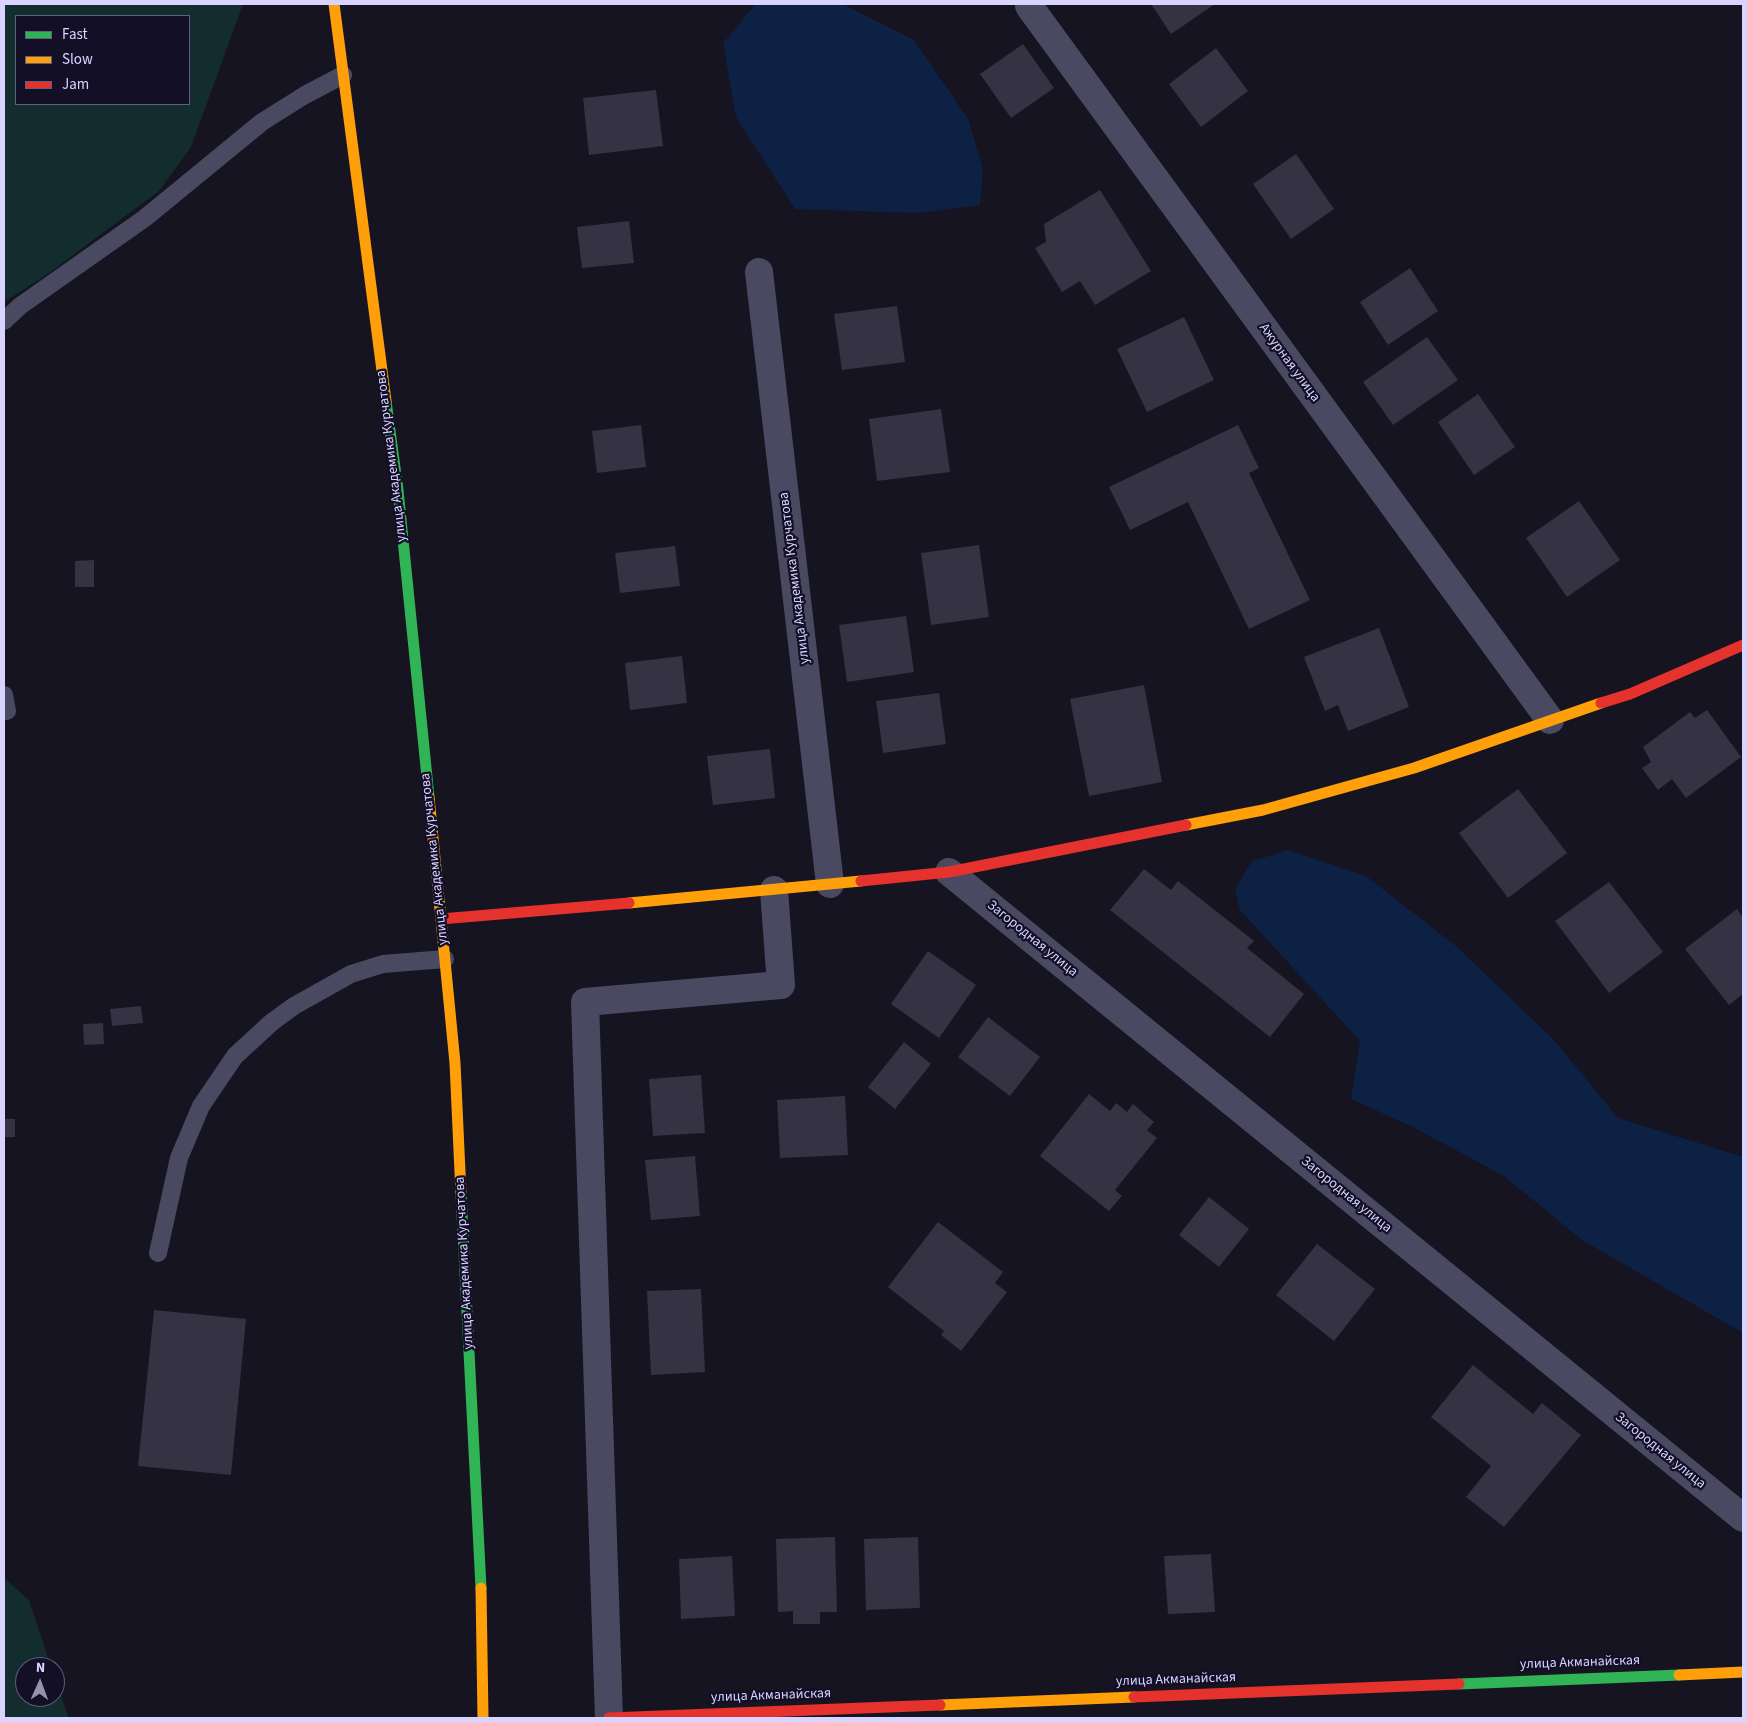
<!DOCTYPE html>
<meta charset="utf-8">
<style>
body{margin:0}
#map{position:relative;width:1747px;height:1722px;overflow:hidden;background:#161421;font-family:"Source Sans 3",sans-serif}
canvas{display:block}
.frame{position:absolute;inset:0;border:5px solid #d9d4ff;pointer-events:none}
.legend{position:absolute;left:15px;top:15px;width:175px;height:90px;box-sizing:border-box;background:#130f26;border:1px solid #625e7d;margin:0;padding:6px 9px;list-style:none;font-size:15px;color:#d9d4ff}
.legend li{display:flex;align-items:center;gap:10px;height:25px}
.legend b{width:25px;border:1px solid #625e7d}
.north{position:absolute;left:15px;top:1657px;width:50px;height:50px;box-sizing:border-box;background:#130f26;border:1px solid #625e7d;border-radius:50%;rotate:2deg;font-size:14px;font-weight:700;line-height:20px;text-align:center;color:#d9d4ff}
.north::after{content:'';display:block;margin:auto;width:18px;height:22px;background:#9591b1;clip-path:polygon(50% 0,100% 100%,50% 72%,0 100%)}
</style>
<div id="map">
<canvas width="1747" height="1722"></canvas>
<div class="frame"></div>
<ul class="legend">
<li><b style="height:6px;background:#30b455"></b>Fast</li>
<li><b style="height:6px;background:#ff9f0a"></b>Slow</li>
<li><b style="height:6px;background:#e5322d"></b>Jam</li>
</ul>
<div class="north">N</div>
</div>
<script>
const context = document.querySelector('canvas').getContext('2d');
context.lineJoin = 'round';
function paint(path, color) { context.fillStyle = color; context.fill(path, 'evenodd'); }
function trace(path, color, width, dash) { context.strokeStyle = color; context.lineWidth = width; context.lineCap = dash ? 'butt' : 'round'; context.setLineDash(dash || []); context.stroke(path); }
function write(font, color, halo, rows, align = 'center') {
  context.font = font + ' "Source Sans 3",sans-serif'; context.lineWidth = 4.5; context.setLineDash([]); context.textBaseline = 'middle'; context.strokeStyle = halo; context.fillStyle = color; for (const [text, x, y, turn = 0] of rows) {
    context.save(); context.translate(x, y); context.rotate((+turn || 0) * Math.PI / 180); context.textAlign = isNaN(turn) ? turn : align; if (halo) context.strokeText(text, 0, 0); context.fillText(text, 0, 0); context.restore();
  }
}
paint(new Path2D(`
 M4 4H243L191 147 159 191 49 273 4 302ZM16 16H189V104H16Z
 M4 1578 29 1600 51 1667H25V1697H55V1678L69 1718H4Z`), '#132c2d');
paint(new Path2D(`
 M756 4H842L914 40 968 119 983 169 980 205 920 213 795 209 736 117 723 43Z
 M1288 850 1366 876 1456 946 1554 1040 1618 1118 1743 1157V1333L1582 1240 1504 1176 1413 1127 1351 1099 1360 1041 1240 910 1235 889 1252 861Z`), '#0d2144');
paint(new Path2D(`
 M1151 4H1215L1171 34Z
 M1023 44 1054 88 1011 118 980 74Z
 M1216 48 1248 91 1201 127 1169 84Z
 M656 90 663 146 589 155 583 98Z
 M1296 154 1334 209 1291 239 1253 184Z
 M1100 190 1151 271 1095 305 1080 281 1062 292 1035 248 1046 242 1044 224Z
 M629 221 634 263 582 268 577 227Z
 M1410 268 1438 311 1388 345 1360 302Z
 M897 306 905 362 842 370 834 314Z
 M1184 317 1214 380 1147 412 1117 349Z
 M1427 337 1458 380 1393 425 1363 382Z
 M1478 394 1515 447 1474 475 1438 422Z
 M941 409 950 472 877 481 869 419Z
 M641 425 646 467 597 473 592 431Z
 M1238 425 1259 468 1249 473 1310 600 1249 629 1188 502 1130 530 1109 487Z
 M1579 501 1620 560 1567 597 1526 538Z
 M979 545 989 617 931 625 921 553Z
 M675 546 680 586 620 593 615 553Z
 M94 560V587H75V561Z
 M906 616 914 672 847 682 839 625Z
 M1379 628 1409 707 1348 731 1338 705 1325 711 1304 657Z
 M682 656 687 703 630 710 625 663Z
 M1144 685 1162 782 1089 796 1070 699Z
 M939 693 946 744 883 753 876 701Z
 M1707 710 1741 757 1686 798 1672 779 1658 790 1642 768 1651 762 1643 747 1690 712 1695 718Z
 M770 749 775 798 713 805 707 756Z
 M1518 789 1567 853 1508 898 1459 833Z
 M1144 869 1171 890 1178 881 1254 941 1247 948 1304 994 1270 1037 1110 910Z
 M1609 882 1663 952 1609 993 1555 921Z
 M1737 909 1743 918V994L1729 1005 1685 949Z
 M928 951 976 985 939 1038 891 1004Z
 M141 1006 143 1023 112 1026 110 1009Z
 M988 1017 1040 1057 1010 1096 958 1057Z
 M103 1023 104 1044 84 1045 83 1024Z
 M904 1042 931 1064 895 1109 868 1087Z
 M701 1075 705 1133 653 1136 649 1079Z
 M1089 1094 1110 1111 1116 1103 1127 1112 1133 1104 1154 1122 1147 1130 1157 1138 1115 1190 1122 1196 1109 1211 1040 1156Z
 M845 1096 848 1155 780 1158 777 1100Z
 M4 1119H15V1137H4Z
 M695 1156 700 1216 651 1220 645 1160Z
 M1209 1197 1249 1229 1219 1267 1179 1235Z
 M938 1222 1003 1272 995 1283 1007 1292 961 1351 941 1335 944 1331 888 1287Z
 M1317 1244 1375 1289 1334 1341 1276 1295Z
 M701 1289 705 1372 651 1375 647 1291Z
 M154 1310 246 1319 231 1475 138 1466Z
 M1473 1365 1533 1414 1542 1403 1581 1435 1504 1527 1466 1497 1491 1466 1431 1417Z
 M835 1537 837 1612H820V1624H793V1611L778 1612 776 1539Z
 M918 1537 920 1608 866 1610 864 1539Z
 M1211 1554 1215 1612 1168 1614 1164 1556Z
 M732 1556 735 1616 681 1619 679 1559Z`), '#343243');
trace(new Path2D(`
 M4 321 20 306 145 218 262 122 305 95 343 75
 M4 695 7 711
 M158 1253 179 1158 201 1106 235 1056 272 1022 294 1006 351 974 383 964 445 959`), '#4a4962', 18);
trace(new Path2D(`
 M1029 6 1550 720
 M759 272 830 884
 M949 872 1743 1518
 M609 1718 585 1002 781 985 774 890`), '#4a4962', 28);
trace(new Path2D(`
 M386 401 398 490 429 797
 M461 1194 481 1588
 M1459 1684 1679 1675`), '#30b455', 11);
trace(new Path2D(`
 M334 4 386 401
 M429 797 455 1063 461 1194
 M1186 825 1263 810 1414 768 1601 703
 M629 903 861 881
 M481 1588 483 1718
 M1679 1675 1743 1672
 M940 1705 1134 1697`), '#ff9f0a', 11);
trace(new Path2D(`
 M1601 703 1630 694 1743 645
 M861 881 949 872 1186 825
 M441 919 629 903
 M1134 1697 1459 1684
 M609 1718 940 1705`), '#e5322d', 11);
write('14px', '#d9d4ff', '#130f26', [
 ["Ажурная улица",1289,363,54],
 ["улица Академика Курчатова",392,456,-97],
 ["улица Академика Курчатова",795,578,-97],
 ["улица Академика Курчатова",435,859,-96],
 ["Загородная улица",1032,939,39],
 ["Загородная улица",1346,1195,39],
 ["улица Академика Курчатова",465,1263,-93],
 ["Загородная улица",1660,1451,39],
 ["улица Акманайская",1580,1663,-2],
 ["улица Акманайская",1176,1680,-2],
 ["улица Акманайская",771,1696,-2]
]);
</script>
